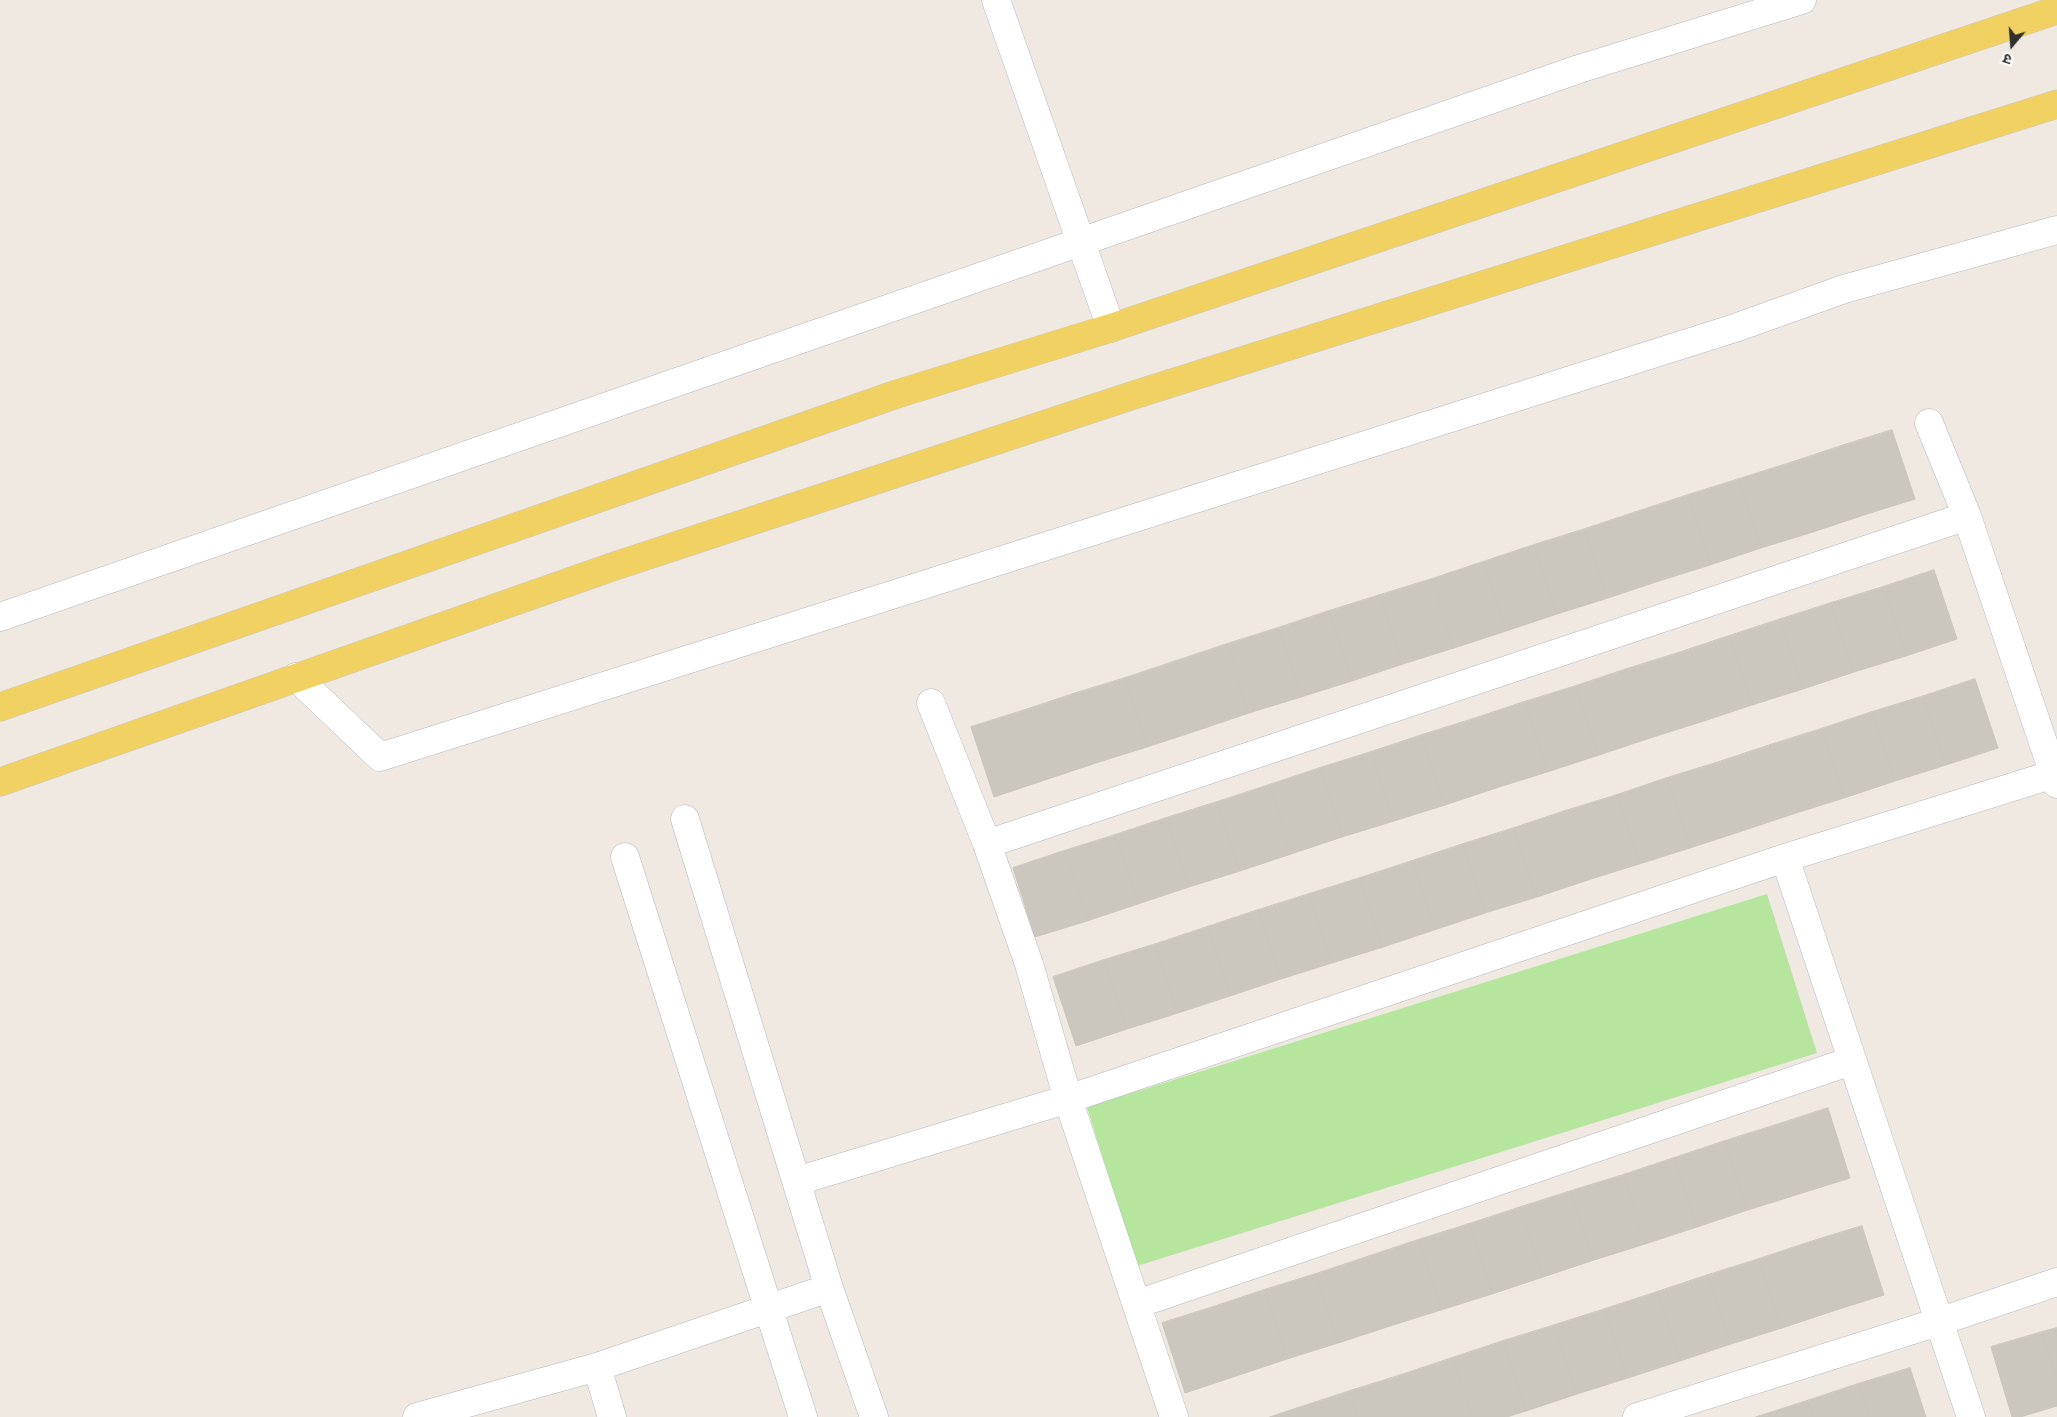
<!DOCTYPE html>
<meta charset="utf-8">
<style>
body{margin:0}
#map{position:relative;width:2057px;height:1417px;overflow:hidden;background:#efe9e1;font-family:Manrope,"Noto Sans Devanagari",sans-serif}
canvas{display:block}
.north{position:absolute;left:1987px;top:20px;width:50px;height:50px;-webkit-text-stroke:4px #fff;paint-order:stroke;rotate:198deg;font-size:14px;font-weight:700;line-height:20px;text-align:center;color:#2e2e2e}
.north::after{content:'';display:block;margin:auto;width:18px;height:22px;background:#2e2e2e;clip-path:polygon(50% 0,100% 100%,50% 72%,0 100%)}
</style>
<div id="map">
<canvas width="2057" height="1417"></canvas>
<div class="north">उ</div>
</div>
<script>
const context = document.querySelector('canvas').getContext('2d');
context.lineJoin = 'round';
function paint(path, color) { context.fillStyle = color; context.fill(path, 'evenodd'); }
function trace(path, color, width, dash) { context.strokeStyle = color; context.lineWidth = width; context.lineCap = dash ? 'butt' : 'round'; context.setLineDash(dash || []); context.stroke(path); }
paint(new Path2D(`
 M1767 894 1817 1053 1137 1266 1087 1107Z`), '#b6e59e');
const building = new Path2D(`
 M1892 430 1915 499 1864 515 1841 446Z
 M1841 446 1864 515 1813 532 1790 463Z
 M1790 463 1813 532 1761 548 1739 479Z
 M1739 479 1761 548 1710 565 1688 495Z
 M1688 495 1710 565 1659 581 1636 512Z
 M1636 512 1659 581 1608 598 1585 529Z
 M1585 529 1608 598 1557 614 1534 545Z
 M1534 545 1557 614 1506 631 1483 562Z
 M1483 562 1506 631 1454 648 1432 579Z
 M1934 570 1957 639 1906 656 1883 587Z
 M1432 579 1454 648 1403 664 1380 595Z
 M1883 587 1906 656 1854 672 1831 603Z
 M1380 595 1403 664 1352 681 1329 611Z
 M1831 603 1854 672 1803 689 1781 619Z
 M1329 611 1352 681 1301 697 1278 628Z
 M1781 619 1803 689 1752 705 1729 636Z
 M1278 628 1301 697 1249 713 1227 644Z
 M1729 636 1752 705 1701 722 1678 653Z
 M1227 644 1249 713 1199 730 1176 661Z
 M1678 653 1701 722 1650 738 1627 669Z
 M1176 661 1199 730 1147 747 1125 678Z
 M1627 669 1650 738 1599 755 1576 686Z
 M1125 678 1147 747 1096 763 1073 694Z
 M1975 679 1998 748 1946 765 1924 696Z
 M1576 686 1599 755 1547 772 1524 702Z
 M1073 694 1096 763 1045 780 1022 711Z
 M1924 696 1946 765 1895 781 1872 712Z
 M1524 702 1547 772 1496 788 1473 719Z
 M1022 711 1045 780 994 797 971 727Z
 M1872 712 1895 781 1844 798 1821 729Z
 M1473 719 1496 788 1445 805 1422 735Z
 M1821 729 1844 798 1793 814 1770 745Z
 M1422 735 1445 805 1394 821 1371 752Z
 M1770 745 1793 814 1742 831 1719 762Z
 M1371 752 1394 821 1342 837 1320 768Z
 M1719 762 1742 831 1690 848 1667 778Z
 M1320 768 1342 837 1291 854 1269 785Z
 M1667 778 1690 848 1639 864 1617 795Z
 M1269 785 1291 854 1240 871 1217 802Z
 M1617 795 1639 864 1588 880 1565 811Z
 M1217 802 1240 871 1189 887 1166 818Z
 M1565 811 1588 880 1537 897 1514 828Z
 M1166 818 1189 887 1138 904 1115 835Z
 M1514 828 1537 897 1485 913 1463 844Z
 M1115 835 1138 904 1087 921 1064 851Z
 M1463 844 1485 913 1434 930 1412 861Z
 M1064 851 1087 921 1035 937 1013 868Z
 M1412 861 1434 930 1383 947 1360 878Z
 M1360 878 1383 947 1332 963 1309 894Z
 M1309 894 1332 963 1281 979 1258 910Z
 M1258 910 1281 979 1230 996 1207 927Z
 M1207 927 1230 996 1178 1013 1156 944Z
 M1156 944 1178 1013 1127 1029 1104 960Z
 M1104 960 1127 1029 1076 1046 1053 977Z
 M1828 1108 1850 1178 1799 1194 1776 1125Z
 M1776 1125 1799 1194 1748 1210 1725 1141Z
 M1725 1141 1748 1210 1697 1227 1674 1158Z
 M1674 1158 1697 1227 1645 1244 1623 1175Z
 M1623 1175 1645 1244 1594 1260 1571 1191Z
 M1571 1191 1594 1260 1543 1277 1521 1207Z
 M1521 1207 1543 1277 1492 1294 1469 1224Z
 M1469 1224 1492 1294 1441 1310 1418 1240Z
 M1862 1226 1884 1295 1833 1311 1810 1242Z
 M1418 1240 1441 1310 1390 1326 1367 1257Z
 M1810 1242 1833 1311 1782 1328 1759 1259Z
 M1367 1257 1390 1326 1338 1343 1316 1274Z
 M1759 1259 1782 1328 1731 1344 1708 1275Z
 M1316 1274 1338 1343 1287 1359 1264 1290Z
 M1708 1275 1731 1344 1680 1361 1657 1292Z
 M1264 1290 1287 1359 1236 1376 1213 1307Z
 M1657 1292 1680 1361 1628 1378 1605 1309Z
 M1213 1307 1236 1376 1185 1393 1162 1323Z
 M1605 1309 1628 1378 1577 1394 1555 1325Z
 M1555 1325 1577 1394 1526 1411 1503 1341Z
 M2057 1328V1381L2042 1332Z
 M2042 1332 2057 1381V1406L2020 1417H2012L1991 1347Z
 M1503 1341 1526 1411 1507 1417H1472L1452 1358Z
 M1452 1358 1472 1417H1415L1401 1375Z
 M1910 1368 1926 1417H1869L1858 1384Z
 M1401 1375 1415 1417H1358L1350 1391Z
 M1858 1384 1869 1417H1813L1807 1401Z
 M1350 1391 1358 1417H1301L1298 1408Z
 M1807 1401 1813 1417H1756Z
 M1298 1408 1301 1417H1270Z`);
paint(building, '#cbc7bf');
trace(building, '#cbc5ba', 1);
const minor = new Path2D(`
 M996 0 1111 328
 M1929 423 1967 516 2057 784
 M0 617 1579 69 1802 0
 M296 677 380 757 1735 328 1844 289 2057 230
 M931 703 987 844 1029 964 1068 1099 1174 1417
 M685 819 829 1288 874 1417
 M987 844 1967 516
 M625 857 803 1417
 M1785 858 1971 1417
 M797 1181 1068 1099 1785 858 2054 774
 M1137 1304 1851 1061
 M597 1367 612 1417
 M417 1417 597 1367 829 1288
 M1637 1417 1938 1322 2057 1282`);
const major = new Path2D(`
 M0 707 897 394 1111 328 2057 10
 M0 782 612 567 1137 394 2057 104`);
trace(minor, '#b4b7c1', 29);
trace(major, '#c9c9c9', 29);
trace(minor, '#fff', 28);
trace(major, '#f2d163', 28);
</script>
